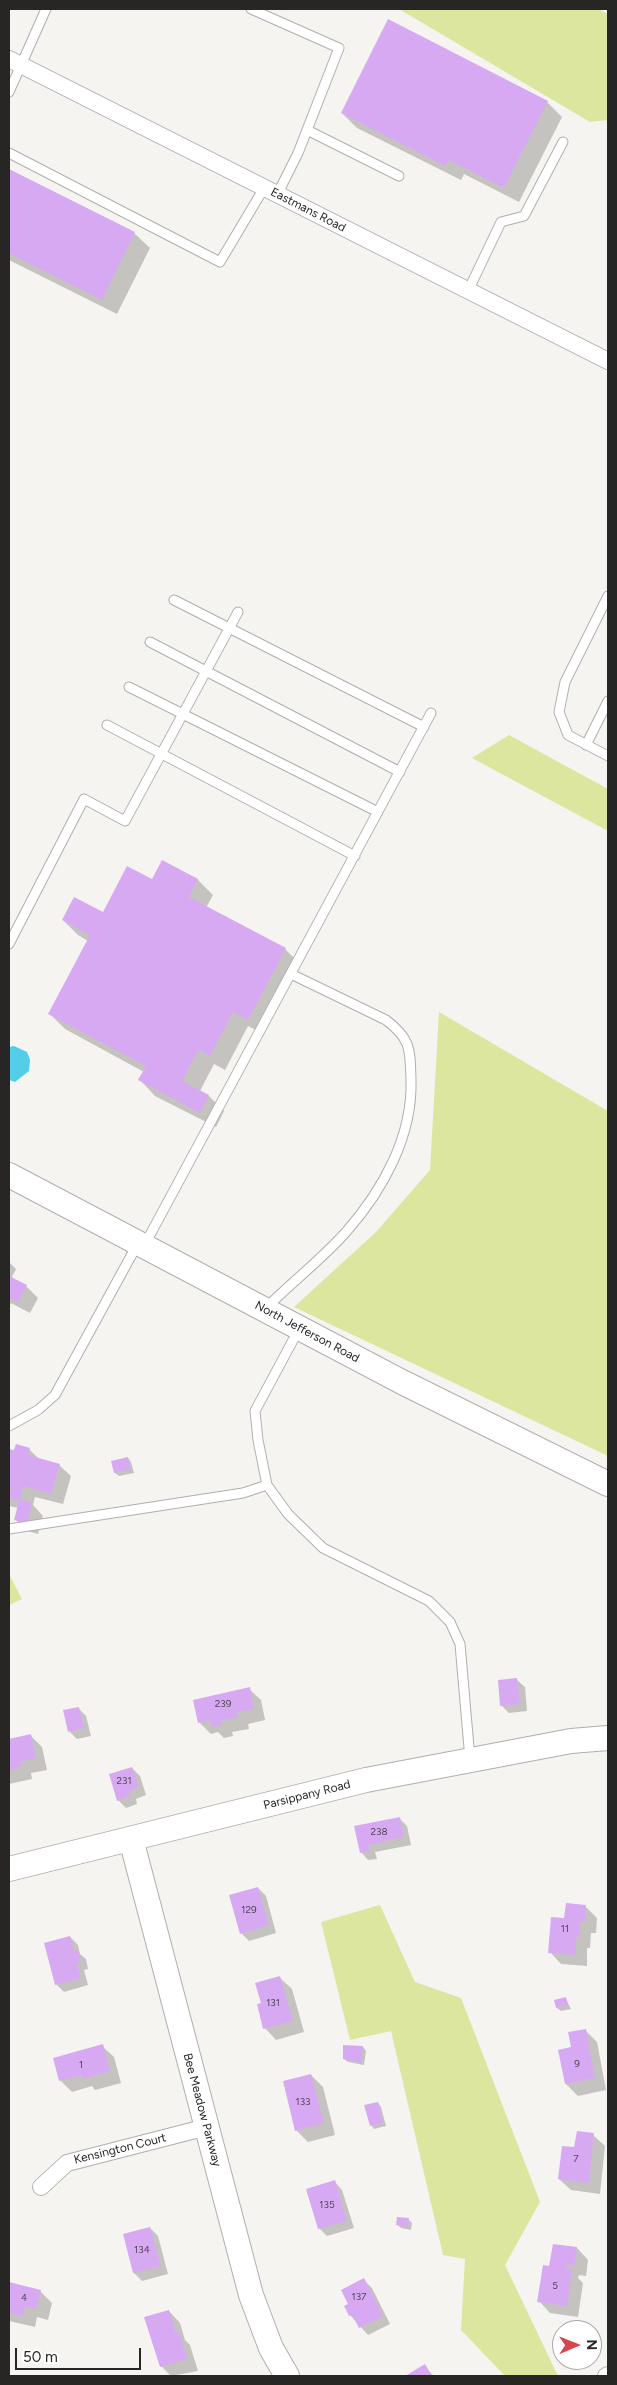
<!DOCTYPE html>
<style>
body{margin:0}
#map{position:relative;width:617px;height:2385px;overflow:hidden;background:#f5f4f1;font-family:Figtree,sans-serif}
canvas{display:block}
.frame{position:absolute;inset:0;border:10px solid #272625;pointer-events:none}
.north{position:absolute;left:552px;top:2320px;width:50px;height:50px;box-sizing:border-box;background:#fff;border:1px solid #a9a8a8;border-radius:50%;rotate:89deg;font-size:14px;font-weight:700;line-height:20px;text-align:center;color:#272625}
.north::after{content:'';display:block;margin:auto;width:18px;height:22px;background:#d6464f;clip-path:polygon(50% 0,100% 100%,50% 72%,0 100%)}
.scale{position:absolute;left:15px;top:2348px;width:126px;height:22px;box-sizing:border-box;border:2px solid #272625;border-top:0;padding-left:6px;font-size:15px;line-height:18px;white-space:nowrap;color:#272625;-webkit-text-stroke:4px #fff;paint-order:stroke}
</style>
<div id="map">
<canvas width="617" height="2385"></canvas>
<div class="frame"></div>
<div class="north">N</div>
<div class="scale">50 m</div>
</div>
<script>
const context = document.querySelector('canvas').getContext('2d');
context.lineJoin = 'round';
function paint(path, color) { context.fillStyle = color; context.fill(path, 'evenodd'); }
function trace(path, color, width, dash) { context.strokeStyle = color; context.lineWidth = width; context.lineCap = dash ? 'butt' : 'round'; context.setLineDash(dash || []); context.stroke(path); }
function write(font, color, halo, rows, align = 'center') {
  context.font = font + ' Figtree,sans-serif'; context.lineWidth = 4; context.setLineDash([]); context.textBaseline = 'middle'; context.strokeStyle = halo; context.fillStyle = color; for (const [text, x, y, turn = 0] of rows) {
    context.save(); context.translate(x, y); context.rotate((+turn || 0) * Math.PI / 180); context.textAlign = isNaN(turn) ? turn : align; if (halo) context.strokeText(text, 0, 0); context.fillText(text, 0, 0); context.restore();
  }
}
paint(new Path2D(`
 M399 9H598L608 14V120L590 122Z
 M509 735 608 789V831L472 758Z
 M439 1012 608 1111V1456L294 1307 376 1232 430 1170Z
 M9 1574 22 1599 9 1605Z
 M380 1905 415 1982 461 1998 540 2202 505 2265 558 2376H505L461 2330 465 2259 443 2255 391 2031 350 2040 321 1922Z`), '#dce69f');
paint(new Path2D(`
 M14 1046 27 1052 30 1060 29 1071 15 1082 9 1080V1047Z`), '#53cee8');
paint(new Path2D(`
 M547 102 562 117 519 202 464 174 461 180 357 128 342 113Z
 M9 170 134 233 150 248 117 314 9 260Z
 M163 861 198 880 213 895 206 908 285 949 300 964 264 1034 248 1026 225 1070 214 1064 200 1091 209 1096 224 1111 216 1127 155 1096 140 1080 144 1072 65 1029 50 1014 88 941 78 935 63 920 103 914 153 881Z
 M9 1262 16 1269 11 1279 26 1286 38 1298 30 1313 11 1303 9 1307Z
 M29 1449 39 1459 59 1465 71 1476 63 1504 35 1497 33 1505 43 1516 38 1534 27 1531 15 1519 18 1508 9 1506V1450L15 1452Z
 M128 1458 131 1462 134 1473 119 1476 115 1473 112 1462Z
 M517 1680 525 1687 527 1711 509 1713 501 1705Z
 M249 1689 261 1700 265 1720 248 1724 249 1729 232 1732 233 1736 224 1738 218 1732 211 1734 199 1722Z
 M78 1708 86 1716 91 1736 77 1739 70 1732Z
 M31 1736 42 1747 47 1770 31 1773 32 1779 9 1784V1740Z
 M132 1768 140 1776 146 1795 136 1799 137 1804 126 1808 118 1800Z
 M400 1819 407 1826 411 1845 375 1852 377 1859 368 1860 361 1852 356 1827Z
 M258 1888 266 1896 276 1933 249 1941 241 1933Z
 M585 1906 597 1918 596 1933H591L590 1948H587V1966L561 1964 550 1952 566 1920Z
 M70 1937 78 1945 80 1954 86 1959 88 1969 84 1970 88 1985 64 1992 56 1984Z
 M280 1978 292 1989 304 2032 276 2040 265 2028 263 2003Z
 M566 1999 571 2009 561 2011 557 2008Z
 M585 2030 597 2042 606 2090 578 2096 566 2084 560 2051 573 2048Z
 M102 2046 114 2057 121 2083 95 2090 92 2086 72 2092 60 2080Z
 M344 2046 363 2047 366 2051 364 2065 348 2062 344 2059Z
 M311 2075 323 2087 335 2135 308 2142 296 2130Z
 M378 2103 381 2107 386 2126 374 2129 371 2125Z
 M593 2135 605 2146 600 2194 571 2190 559 2179 575 2149Z
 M335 2182 342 2190 354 2228 327 2236 319 2228Z
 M409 2220 412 2223 411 2230 401 2228 397 2224Z
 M150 2228 158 2236 168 2274 142 2281 134 2273 124 2235Z
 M577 2248 588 2260 586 2276 579 2275 578 2278 583 2283 578 2317 550 2313 539 2301 550 2267Z
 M364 2280 372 2288 390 2324 368 2335 350 2315 349 2305Z
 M9 2283 40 2291 52 2303 48 2320 37 2317 35 2327 9 2321Z
 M169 2311 180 2323 185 2340 190 2345 198 2371 171 2376 161 2366Z
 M424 2366 434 2376H407Z`), '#0003');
paint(new Path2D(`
 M388 19 548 101 504 188 449 160 445 166 341 113Z
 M9 169 135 232 102 300 9 253Z
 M162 860 198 879 189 897 286 948 248 1020 233 1012 210 1056 198 1050 182 1081 209 1095 200 1113 138 1080 146 1066 48 1014 90 935 62 920 74 897 103 912 127 866 152 879Z
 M9 1276 27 1285 18 1302 9 1298Z
 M16 1444 30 1448 28 1455 60 1464 51 1494 23 1486 20 1499 32 1503 27 1523 14 1520 19 1501 9 1498V1449L14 1450Z
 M128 1457 131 1469 114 1473 111 1461Z
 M517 1678 520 1704 500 1706 498 1680Z
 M250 1687 254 1709 237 1712 238 1717 221 1721 222 1725 212 1727 210 1720 198 1723 193 1700Z
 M79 1707 84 1728 68 1732 63 1710Z
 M31 1734 36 1758 20 1762 21 1767 9 1770V1739Z
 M132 1767 139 1787 129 1791 130 1796 117 1801 109 1774Z
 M400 1817 404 1837 368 1845 370 1851 360 1853 354 1826Z
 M258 1887 269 1925 240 1934 229 1895Z
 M566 1903 586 1905 585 1922H580L579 1937H576V1955L548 1953 551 1917 564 1918Z
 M70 1936 74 1951 78 1950 81 1961 77 1963 81 1978 55 1985 44 1943Z
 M280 1976 293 2021 263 2029 257 2004 261 2003 255 1983Z
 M566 1997 568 2005 556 2008 554 2000Z
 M586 2029 595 2078 565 2084 558 2050 571 2047 568 2032Z
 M103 2044 110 2071 83 2079 82 2075 59 2081 53 2058Z
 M343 2045 363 2046 361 2063 343 2059Z
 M311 2074 324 2123 295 2131 283 2081Z
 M378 2102 383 2123 370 2126 364 2105Z
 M577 2131 594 2133 589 2183 558 2179 562 2146 574 2147Z
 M335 2180 347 2221 318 2229 306 2189Z
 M397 2217 409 2218 408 2227 396 2225Z
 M150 2227 161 2266 133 2273 123 2234Z
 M553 2244 577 2247 575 2265 567 2264V2269L572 2270 567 2306 537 2302 543 2265 549 2266Z
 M364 2278 383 2316 359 2328 352 2315 349 2316 344 2306 348 2304 341 2290Z
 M9 2282 41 2290 36 2309 25 2306 23 2316 9 2313Z
 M169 2310 176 2333 179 2332 187 2359 160 2367 144 2317Z
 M425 2364 432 2376H405Z`), '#d8a9f3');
const lane = new Path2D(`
 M251 9 339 48 298 153 277 195
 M9 92 46 9
 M307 130 399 176
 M9 153 220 262 264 188
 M468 291 501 222 524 216 563 142
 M608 596 565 682 559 712 568 735 608 756
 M174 600 424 727
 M150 642 400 772
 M129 687 378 812
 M107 725 355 856
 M586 745 608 701
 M9 944 84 799 125 821 238 612
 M144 1246 431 713
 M266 1308C292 1282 322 1259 346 1232 383 1190 413 1136 411 1079 410 1049 411 1039 386 1020L291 974
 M299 1329 255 1411 258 1440 267 1485 288 1514 323 1548 429 1601 450 1622 460 1644 470 1759
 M9 1426 38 1410 55 1395 137 1245
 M9 1529 243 1493 267 1485`);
const street = new Path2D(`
 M9 59 608 361
 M41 2187 67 2163 207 2127
 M606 2376 608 2375`);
const secondary = new Path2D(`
 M9 1175 402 1382 608 1484
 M131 1839 251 2295 271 2348 287 2376
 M9 1869 366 1780 571 1741 608 1738`);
trace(lane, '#b0afac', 11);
trace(street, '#b0afac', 18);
trace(secondary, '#b0afac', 26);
trace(lane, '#fff', 9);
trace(street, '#fff', 16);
trace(secondary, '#fff', 24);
write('10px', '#534758', null, [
 ["239",223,1704],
 ["231",124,1781],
 ["238",379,1832],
 ["129",249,1910],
 ["11",565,1929],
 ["131",273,2003],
 ["9",577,2064],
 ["1",81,2065],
 ["133",303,2102],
 ["7",576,2159],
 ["135",327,2205],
 ["134",142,2250],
 ["5",555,2286],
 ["137",359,2297],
 ["4",24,2298]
]);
write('12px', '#272625', '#fff', [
 ["Eastmans Road",308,210,27],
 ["North Jefferson Road",307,1332,28],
 ["Parsippany Road",307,1795,-14],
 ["Bee Meadow Parkway",202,2110,75],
 ["Kensington Court",120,2149,-14]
]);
</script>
